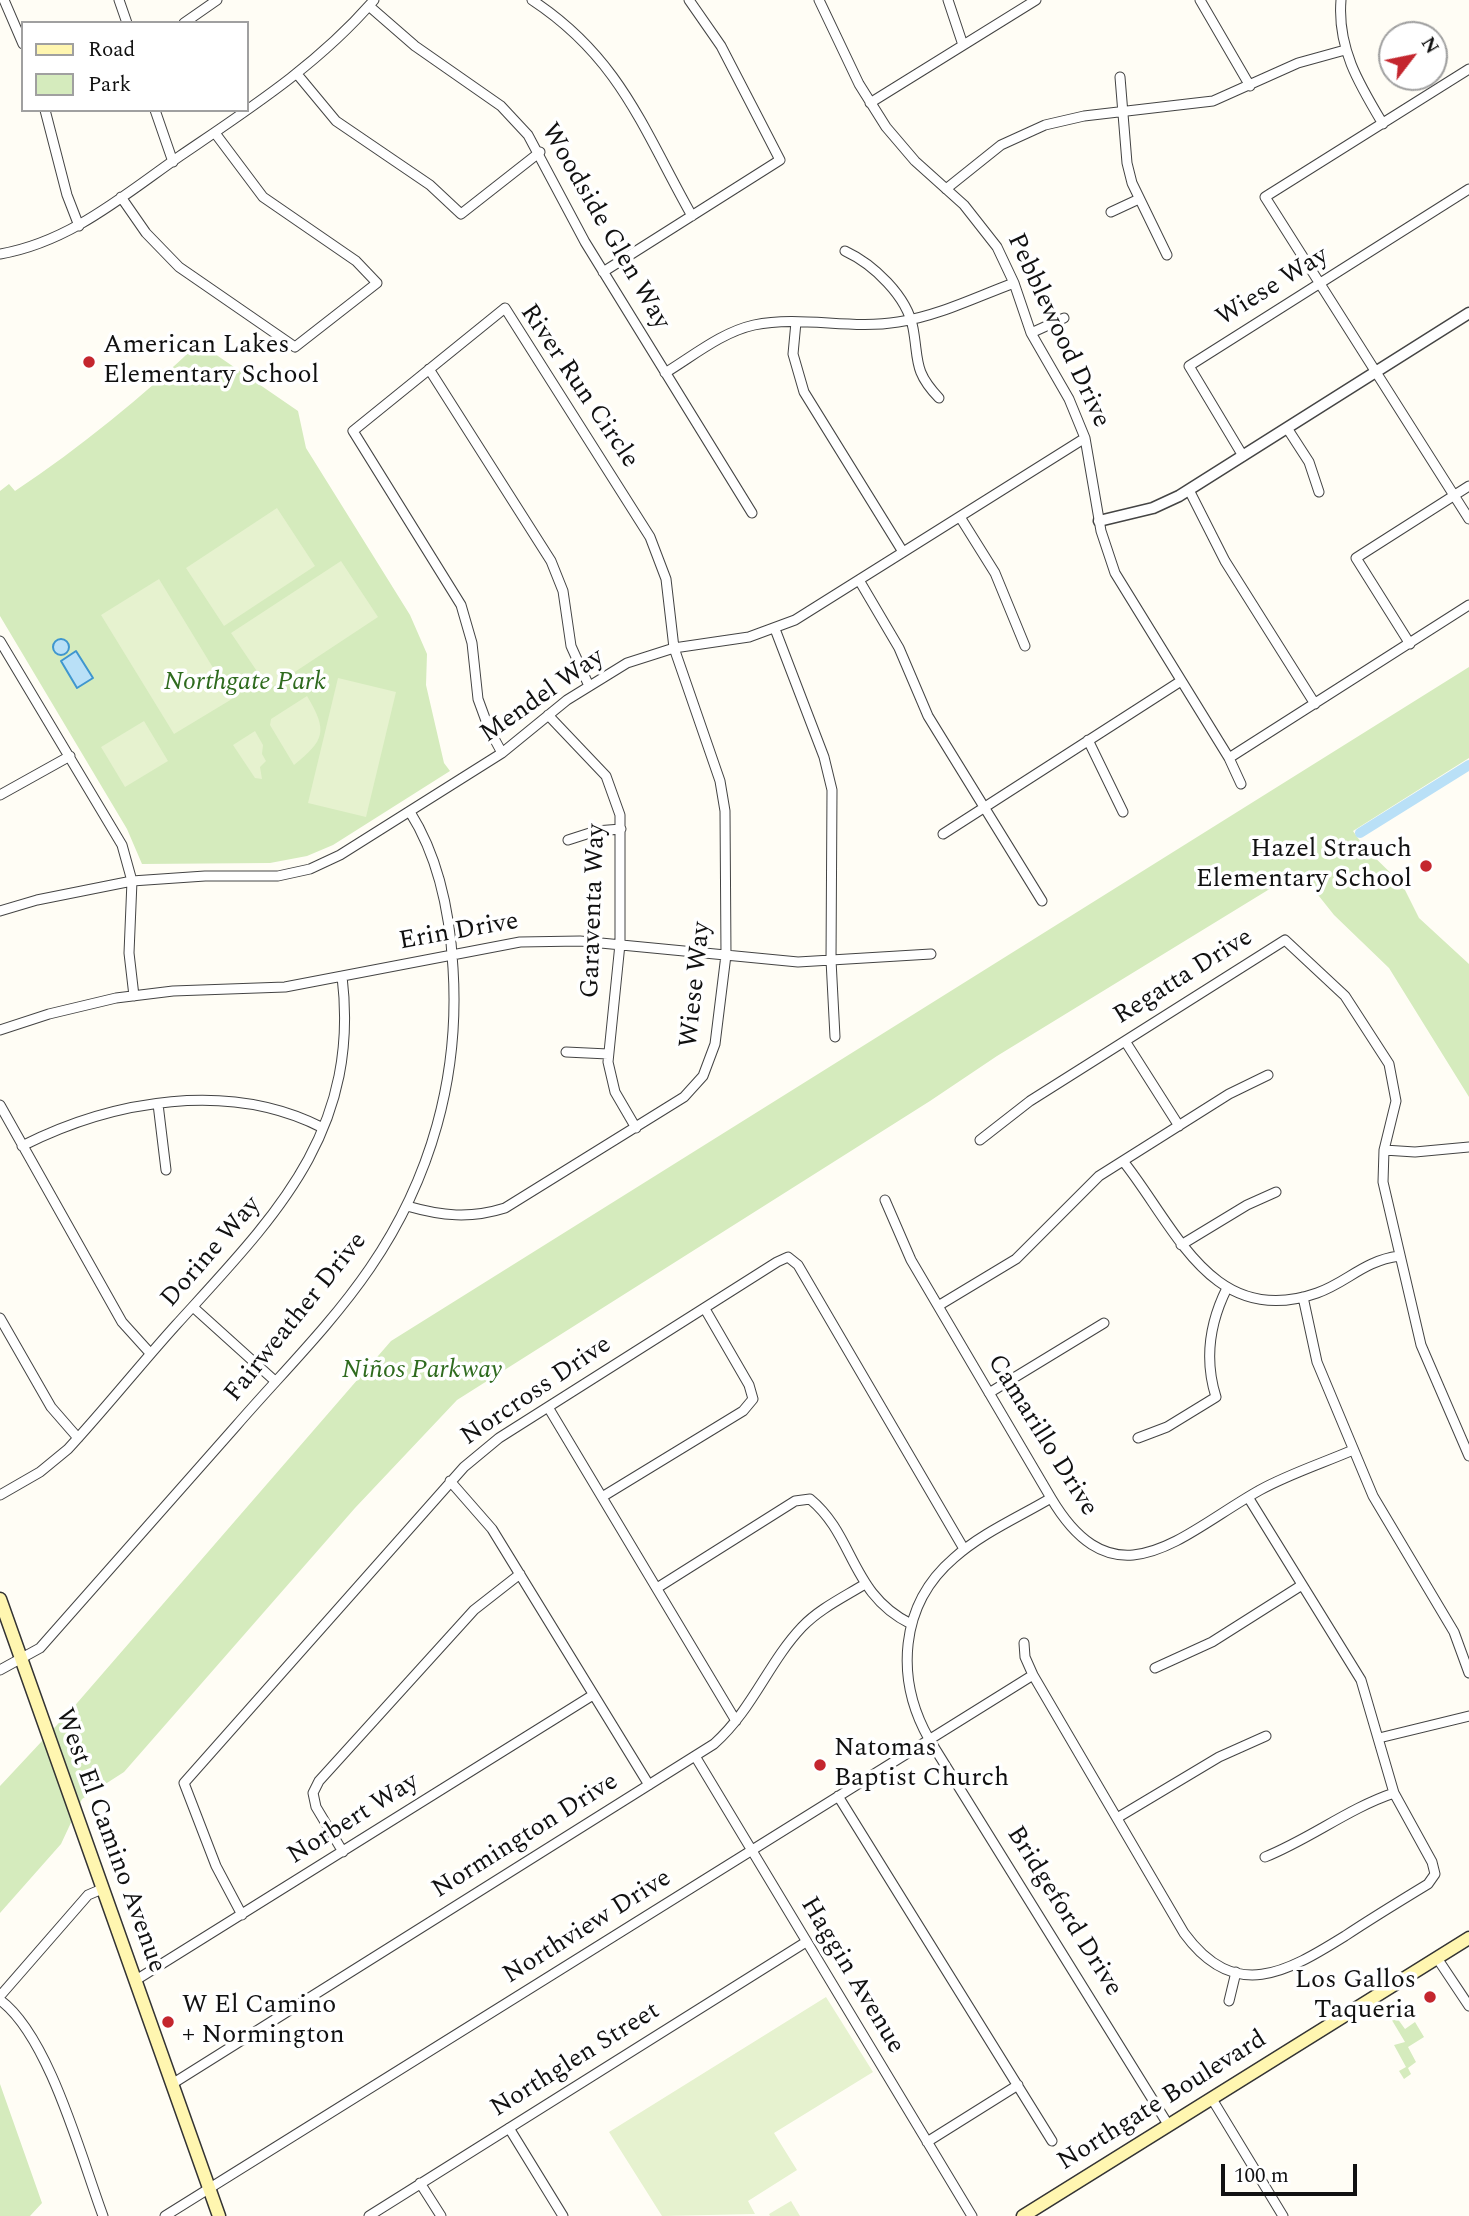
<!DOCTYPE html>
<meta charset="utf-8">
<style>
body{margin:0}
#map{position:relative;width:1469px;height:2216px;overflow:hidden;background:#fffdf5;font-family:Spectral,serif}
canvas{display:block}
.legend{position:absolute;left:21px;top:21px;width:228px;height:91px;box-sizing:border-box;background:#fff;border:2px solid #a0a0a0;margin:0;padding:9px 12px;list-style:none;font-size:21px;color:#111}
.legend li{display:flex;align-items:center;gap:14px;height:35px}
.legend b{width:35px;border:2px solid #a0a0a0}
.north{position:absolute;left:1378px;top:21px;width:70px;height:70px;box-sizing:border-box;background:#fff;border:2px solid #a0a0a0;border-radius:50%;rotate:58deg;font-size:19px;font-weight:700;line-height:28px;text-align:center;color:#111}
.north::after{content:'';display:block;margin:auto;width:24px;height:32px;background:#c4262e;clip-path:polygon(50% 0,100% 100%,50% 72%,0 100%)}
.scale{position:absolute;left:1221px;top:2164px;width:136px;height:32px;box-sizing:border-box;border:4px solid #111;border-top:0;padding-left:9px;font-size:21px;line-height:24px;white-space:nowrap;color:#111;-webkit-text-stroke:5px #fff;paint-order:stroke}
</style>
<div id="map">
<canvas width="1469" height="2216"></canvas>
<ul class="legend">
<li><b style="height:9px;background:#fff6b0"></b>Road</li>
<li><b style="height:19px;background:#d5ebbd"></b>Park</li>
</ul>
<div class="north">N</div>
<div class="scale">100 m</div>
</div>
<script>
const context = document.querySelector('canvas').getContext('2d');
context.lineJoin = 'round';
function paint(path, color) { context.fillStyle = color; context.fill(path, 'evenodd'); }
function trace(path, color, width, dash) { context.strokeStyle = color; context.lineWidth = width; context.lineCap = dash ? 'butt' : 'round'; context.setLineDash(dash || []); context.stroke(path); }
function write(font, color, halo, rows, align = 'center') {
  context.font = font + ' Spectral,serif'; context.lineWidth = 7; context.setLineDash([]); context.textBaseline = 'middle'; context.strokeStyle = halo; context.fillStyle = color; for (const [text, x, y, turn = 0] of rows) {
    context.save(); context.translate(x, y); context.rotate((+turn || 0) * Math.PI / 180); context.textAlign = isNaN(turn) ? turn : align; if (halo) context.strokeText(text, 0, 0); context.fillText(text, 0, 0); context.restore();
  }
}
paint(new Path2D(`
 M199 343 298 411 306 448 410 615 427 654 426 685 444 763 450 771 333 845 307 856 270 863 142 864 127 829 0 616V491L9 484 15 491C81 447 142 397 199 343Z
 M1469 667V758L1353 831 1365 848 1402 884 1419 918 1469 964V1097L1389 968 1334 915 1299 871 997 1056 930 1101 457 1400 355 1508 124 1772 82 1799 61 1844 0 1913V1786L71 1710 391 1341Z
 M1398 1998 1401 2004 1392 2011 1405 2029 1415 2022 1424 2037 1408 2047 1416 2062 1408 2068 1411 2074 1404 2079 1399 2071 1406 2067 1394 2045 1405 2042 1384 2007Z
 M0 2084 42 2203 30 2216H0Z`), '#d5ebbd');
paint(new Path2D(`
 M277 508 315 566 224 626 186 568Z
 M341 561 378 617 269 689 231 633Z
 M159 579 232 699 174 734 101 615Z
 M338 678 396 692 366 817 308 803Z
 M307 696C328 731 325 740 294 765L270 725 271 719Z
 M144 721 168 761 125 787 101 747Z
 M255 731 263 745 262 754 266 761 260 767 262 779 255 778 233 745Z
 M826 1997 873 2072 774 2133 797 2170 748 2201 755 2214 662 2216 609 2132Z
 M791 2201 800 2216H770L769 2214Z`), '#e6f2cf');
const water = new Path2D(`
 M53 647a8 8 0 1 1 16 0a8 8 0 1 1-16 0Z
 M76 651 93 678 77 688 61 661Z`);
paint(water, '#b9e0f7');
trace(water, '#3f96cf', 2);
trace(new Path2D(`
 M1360 833 1469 765`), '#b9e0f7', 10);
const minor = new Path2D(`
 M4 0 23 44
 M119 0 127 23
 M532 0C620 58 643 129 692 216
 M819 0 859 84 886 127 915 161 964 205 997 247 1014 283 1031 333 1069 399 1085 438 1101 531 1115 573 1229 758 1241 784
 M948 0 963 45
 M1200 0 1250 86
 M1341 0C1337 48 1359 84 1383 124
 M369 6 415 46 501 106 528 135 585 242 752 513
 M184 23 217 0
 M1469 69 1265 197 1469 519
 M297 74 336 121 430 185 461 214 540 152
 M1120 77 1127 163 1132 183 1167 255
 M870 103 1036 0
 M45 110 67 195 79 226
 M155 110 173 162
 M946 189 1001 145 1045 125 1084 116 1213 101 1298 63 1345 50
 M121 197 146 233 179 267 295 347 377 283 356 261 263 197 215 133
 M1111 212 1139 199
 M845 251C873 264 907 296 913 328 919 360 913 371 939 398
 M0 254C70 242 124 195 180 156 249 109 319 64 374 0
 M603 272 780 160 721 46 689 0
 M796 322 793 354 804 392 903 552
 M1031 333 1064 318
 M429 369 551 561 563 591 571 646 589 686
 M665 373C693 356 722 332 754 325 801 315 850 330 898 322 938 316 976 297 1014 283
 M1287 428 1309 462 1319 492
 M1243 456 1189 366 1469 189
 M1189 490 1225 561 1315 704
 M960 517 995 573 1025 646
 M859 580 899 648 928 716 1042 901
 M775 629 824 757 832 790 831 960 835 1037
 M0 641 122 845 132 881 129 953 134 996
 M1410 644 1356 558 1469 486
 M548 715 606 776 620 815V944L608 1062 615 1092 636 1128
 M1088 740 1123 812
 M1229 758 1469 605
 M0 795 70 756
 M943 834 1181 681
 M568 840 596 831 621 829
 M0 911 37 900 132 881 205 876H278L310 869 340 855 502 753 567 700 627 663 674 648 749 637 795 620 1085 438
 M0 1030 49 1014 116 998 173 991 285 987 520 942 580 941 798 962 931 954
 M1125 1041 1179 1126
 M566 1052 608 1054
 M158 1104 166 1170
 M0 1105 122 1322 150 1353
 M980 1140 1030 1101 1285 940 1345 996 1389 1064 1396 1101 1384 1150 1383 1182 1421 1345 1469 1456
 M22 1146C113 1100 229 1080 323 1128
 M1384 1150 1415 1152 1469 1147
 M1123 1161C1175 1226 1212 1330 1317 1293 1348 1282 1363 1261 1399 1256
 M885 1200 911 1260 1051 1498C1116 1608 1183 1533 1260 1490 1289 1474 1323 1463 1353 1450
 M407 1206C442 1216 470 1219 505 1208L684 1097 703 1076 715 1044 726 955 725 811 720 781 674 648 666 579 650 537 505 308 353 431 461 605 472 643 478 699 489 729 502 753
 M1181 1245 1247 1205 1276 1192
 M1303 1297 1317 1362 1373 1496 1454 1632 1469 1673
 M938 1306 1016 1259 1099 1176 1229 1094 1268 1075
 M193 1307 275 1381
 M0 1318 51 1407 78 1438
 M989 1393 1104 1323
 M548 1407 736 1721
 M1138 1438 1167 1427 1216 1397C1204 1359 1209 1324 1227 1288
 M450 1481 492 1529 649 1785
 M0 1495 40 1472 68 1449C105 1409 139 1366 176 1325 273 1218 361 1134 342 976
 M602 1497 743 1411 753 1399 749 1385 705 1309
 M1051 1498C1019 1517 982 1533 954 1558 899 1605 895 1679 929 1739L1169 2126
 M657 1588 795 1501 810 1499C855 1536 850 1594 911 1624
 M1024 1643 1025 1657 1033 1675 1184 1933C1235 2003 1287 1972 1345 1936 1372 1918 1400 1901 1428 1884L1435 1874 1432 1862 1394 1793 1361 1680 1248 1497
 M1155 1668 1212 1642 1302 1585
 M0 1670 40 1648C105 1574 170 1500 236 1426 281 1374 331 1325 370 1268 431 1179 460 1076 453 968 450 913 439 858 410 812
 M1379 1738 1469 1716
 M695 1756 972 2216
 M838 1796 1052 2141
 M1117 1818 1219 1757 1266 1736
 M343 1852 316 1807 313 1793 319 1781 474 1610 520 1574
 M1265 1857C1310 1839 1349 1808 1394 1793
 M242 1915 216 1866 184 1783 464 1467 499 1438 777 1262 788 1257 798 1265 964 1549
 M1437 1958 1469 2006
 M136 1980 593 1695
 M0 1996 88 1895 102 1889
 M0 2000C49 2036 81 2157 103 2216
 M1229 2001 1236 1972
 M172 2084 714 1744C753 1709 768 1663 802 1627 819 1609 844 1597 865 1584
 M1212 2099 1283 2216
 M509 2128 563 2216
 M927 2142 1018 2085
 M420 2183 441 2216
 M165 2216 1033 1675
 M369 2216 806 1942`);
const tertiary = new Path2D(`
 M1099 521 1153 508 1179 496 1469 313`);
const secondary = new Path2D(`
 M0 1599 219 2216
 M1023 2216 1469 1938`);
trace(minor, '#444', 11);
trace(tertiary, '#444', 13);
trace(secondary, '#333', 15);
trace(minor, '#fff', 9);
trace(tertiary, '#fff', 10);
trace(secondary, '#fff6b0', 12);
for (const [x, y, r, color] of [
 [89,362,7,"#c4262e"],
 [1426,866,7,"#c4262e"],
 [820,1765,7,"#c4262e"],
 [1430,1997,7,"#c4262e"],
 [168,2022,7,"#c4262e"]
]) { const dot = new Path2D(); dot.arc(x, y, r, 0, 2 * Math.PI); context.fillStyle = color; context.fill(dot); trace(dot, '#fff', 2.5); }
write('26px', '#111', '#fff', [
 ["Woodside Glen Way",604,227,60],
 ["Wiese Way",1273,288,-32],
 ["Pebblewood Drive",1057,331,65],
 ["River Run Circle",578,387,56],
 ["Mendel Way",543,697,-35],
 ["Garaventa Way",595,911,-88],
 ["Erin Drive",459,933,-10],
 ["Regatta Drive",1184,978,-32],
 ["Wiese Way",697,985,-84],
 ["Dorine Way",212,1253,-49],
 ["Fairweather Drive",297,1318,-51],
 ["Norcross Drive",537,1392,-34],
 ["Camarillo Drive",1041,1436,58],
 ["Norbert Way",354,1820,-32],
 ["Normington Drive",526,1837,-32],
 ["West El Camino Avenue",109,1841,70],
 ["Bridgeford Drive",1063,1912,58],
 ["Northview Drive",588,1928,-32],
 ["Haggin Avenue",851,1976,59],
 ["Northglen Street",576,2061,-32],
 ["Northgate Boulevard",1163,2102,-32]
]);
write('26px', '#111', '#fff', [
 ["American Lakes",103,347],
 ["Elementary School",103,377],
 ["Hazel Strauch",1412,851,"right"],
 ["Elementary School",1412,881,"right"],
 ["Natomas",834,1750],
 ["Baptist Church",834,1780],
 ["Los Gallos",1416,1982,"right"],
 ["Taqueria",1416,2012,"right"],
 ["W El Camino",182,2007],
 ["+ Normington",182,2037]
], 'left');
write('italic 26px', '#2f6b1f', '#fff', [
 ["Northgate Park",245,684],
 ["Niños Parkway",422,1372]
]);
</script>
